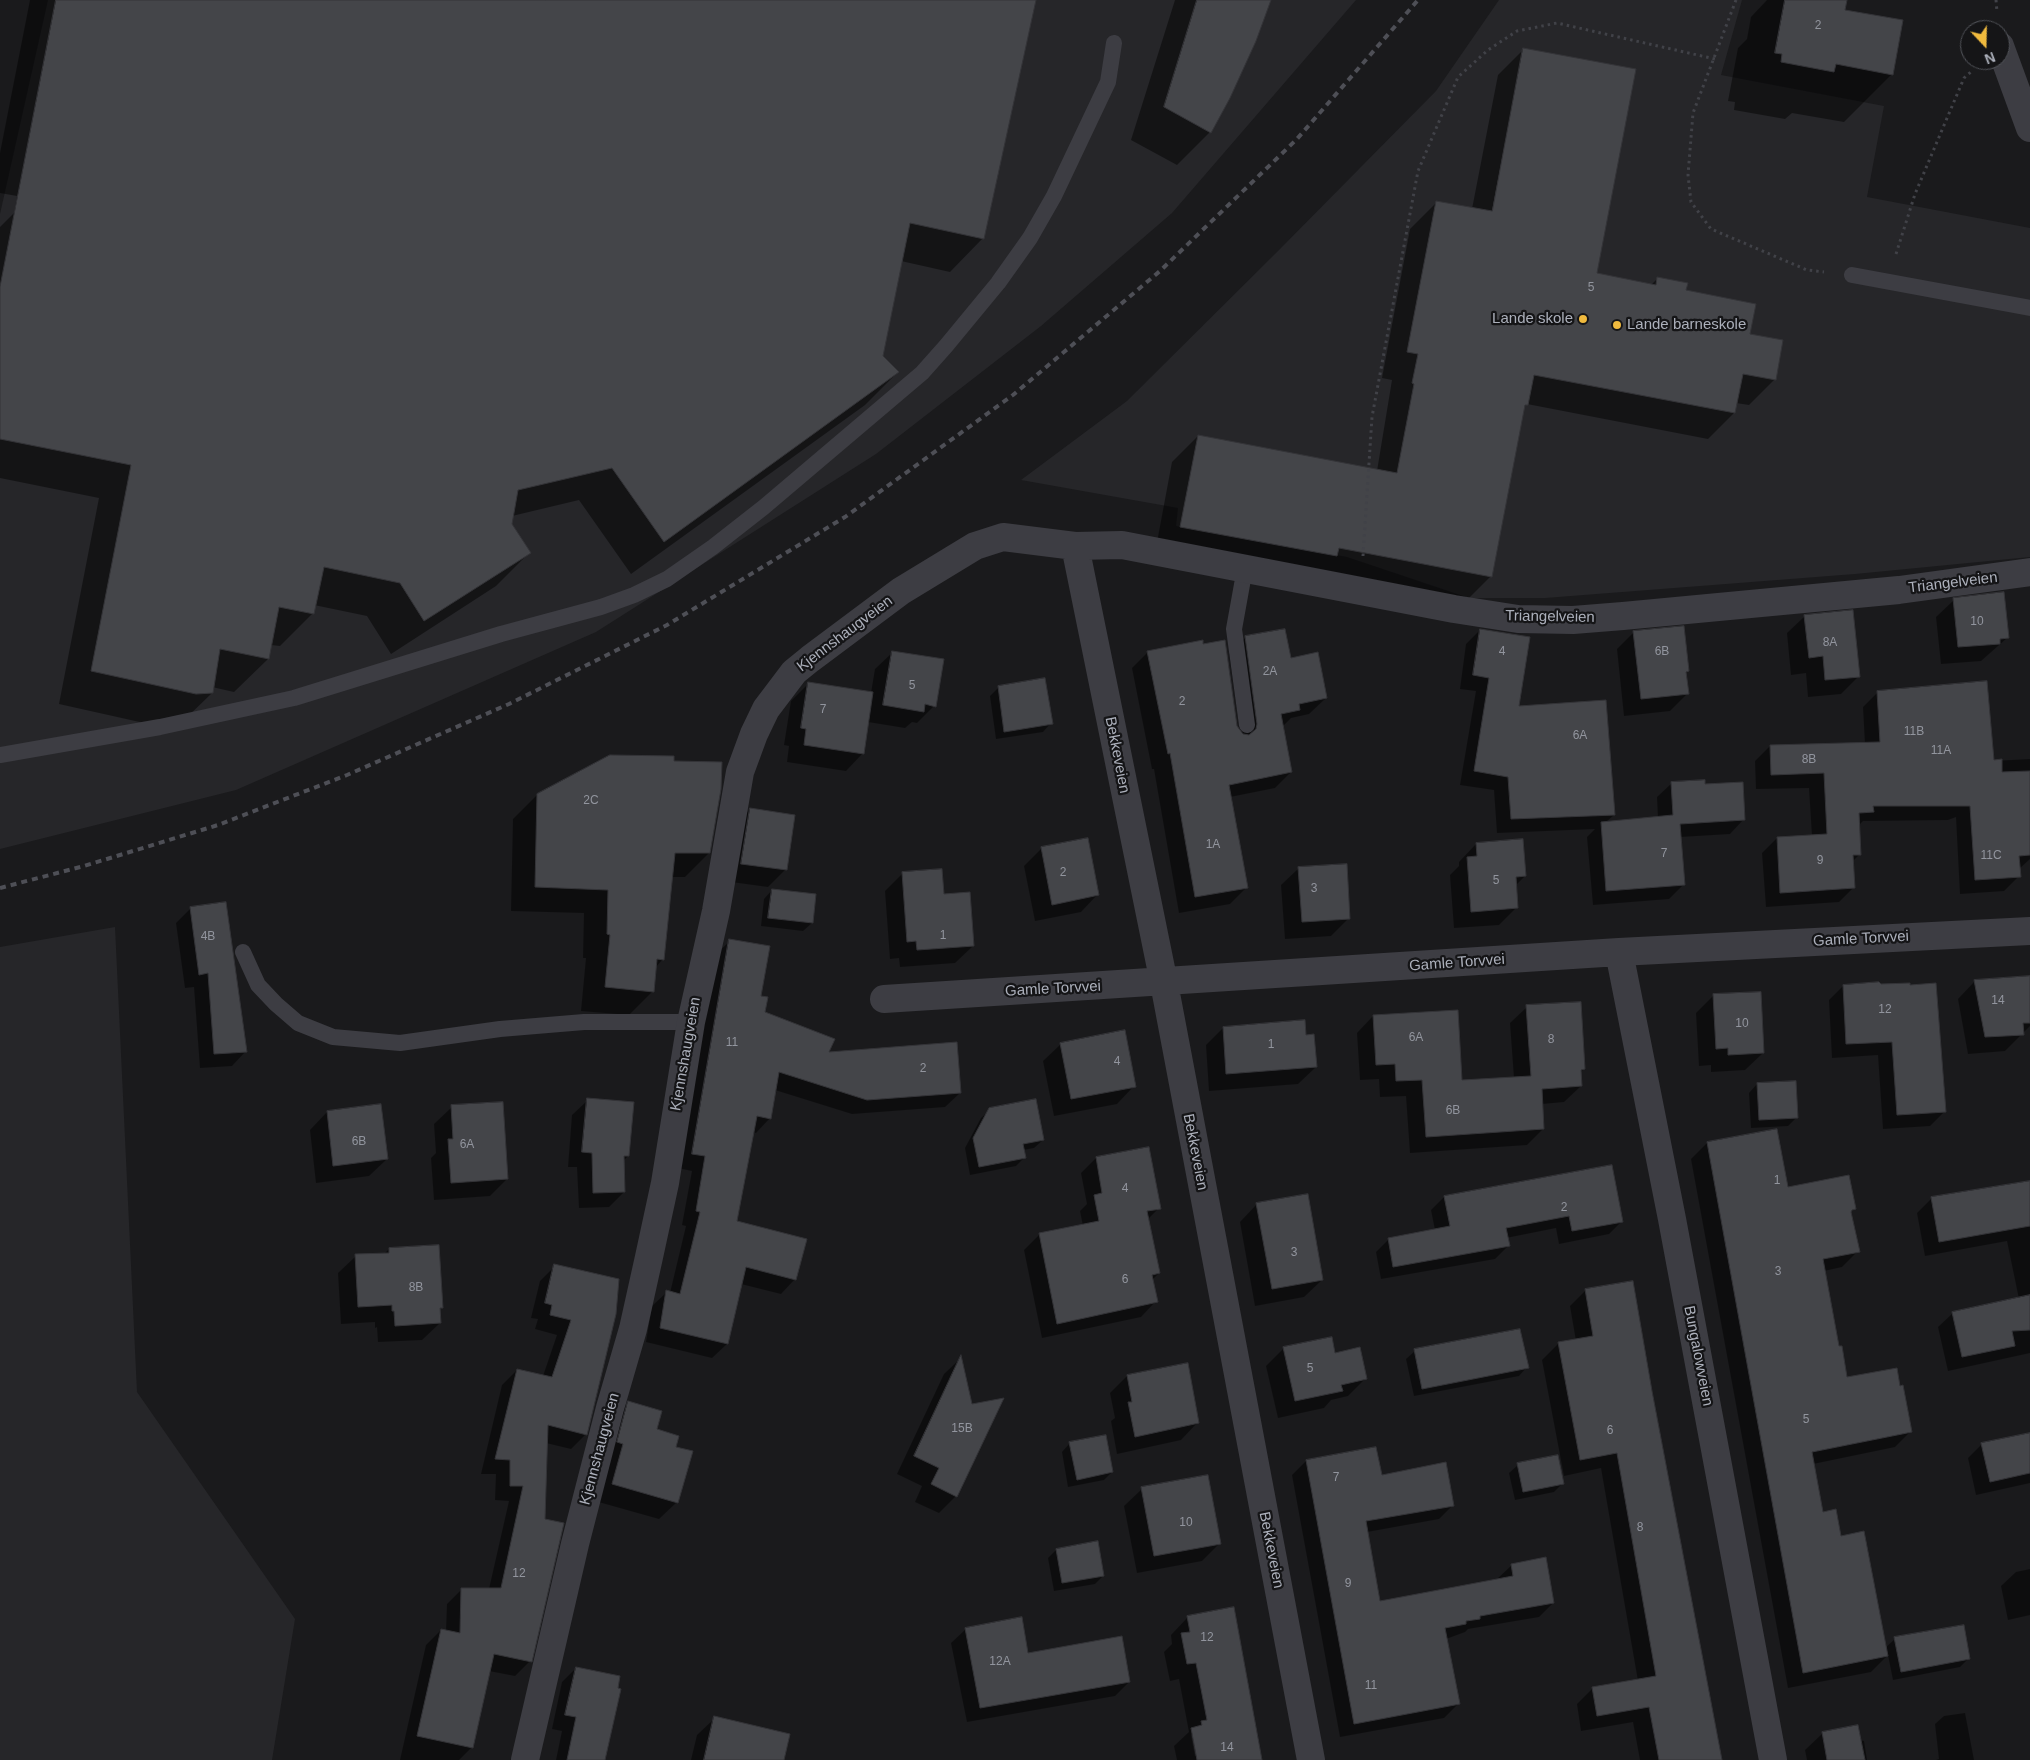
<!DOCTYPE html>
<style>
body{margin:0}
#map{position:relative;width:2030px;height:1760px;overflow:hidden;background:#1a1a1c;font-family:Helvetica,sans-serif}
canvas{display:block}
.north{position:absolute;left:1960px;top:20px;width:50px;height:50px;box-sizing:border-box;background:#151517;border:1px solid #515359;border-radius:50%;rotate:159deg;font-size:14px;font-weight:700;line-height:20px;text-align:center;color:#acb0bb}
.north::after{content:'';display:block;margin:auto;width:18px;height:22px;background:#f0ba3e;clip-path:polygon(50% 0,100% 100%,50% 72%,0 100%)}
</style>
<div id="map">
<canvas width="2030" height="1760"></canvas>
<div class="north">N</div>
</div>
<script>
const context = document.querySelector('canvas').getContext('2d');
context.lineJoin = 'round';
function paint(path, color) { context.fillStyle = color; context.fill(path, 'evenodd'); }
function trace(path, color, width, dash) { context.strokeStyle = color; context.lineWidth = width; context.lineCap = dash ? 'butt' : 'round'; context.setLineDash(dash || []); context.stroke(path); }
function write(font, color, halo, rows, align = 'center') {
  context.font = font + ' Helvetica,sans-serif'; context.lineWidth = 4.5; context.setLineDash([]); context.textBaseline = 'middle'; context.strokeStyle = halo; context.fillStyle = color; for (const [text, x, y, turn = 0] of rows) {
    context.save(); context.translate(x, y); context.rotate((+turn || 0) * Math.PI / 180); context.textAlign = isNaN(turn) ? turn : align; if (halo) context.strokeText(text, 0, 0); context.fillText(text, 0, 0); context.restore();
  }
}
paint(new Path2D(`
 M48 0H1356L1172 213 1041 326 876 454 596 632 236 790 0 849V214Z
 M1499 0H1742L1721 75 1884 106 1867 197 2030 228V557L1855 574 1545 598H1469L1347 557 1176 526 1178 508 1021 480 1127 401 1280 249 1436 91Z
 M115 927 137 1392 295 1619 272 1760H0V947Z`), '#262629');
paint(new Path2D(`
 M30 0H1034L983 238 950 272 901 261 881 356 898 372 865 405 631 574 579 500 512 516 510 524 529 553 496 586 391 654 367 616 314 605 313 613 280 646 271 645 268 659 234 692 212 687V693L178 726 162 727 59 704 99 498 0 478V227L14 213 17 196 0 193V153Z
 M1175 0H1269L1210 132 1177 165 1131 140Z
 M1767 0H1846L1844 11 1892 74 1844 122 1792 113 1785 119 1734 110 1735 102 1728 101 1738 48 1747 39 1751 17Z
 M1524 49 1595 274 1651 285 1658 278 1685 291 1749 335 1775 379 1749 405 1736 403 1734 413 1708 439 1527 404 1523 408 1491 576 1465 602 1155 553 1172 462 1198 436 1377 471 1392 380 1382 378 1410 229 1436 203 1472 209 1498 75Z
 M1954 600 2007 638 1981 661 1941 664 1936 617Z
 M1805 616 1859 676 1841 694 1808 697 1806 673 1791 675 1787 633Z
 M1480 630 1518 708 1614 815 1606 822 1658 818 1657 797 1672 783 1704 785 1744 819 1730 834 1680 837 1683 885 1669 899 1593 905 1587 837 1595 829 1497 833 1494 790 1460 785 1476 691 1460 689 1466 644Z
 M1634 632 1688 671 1685 674 1687 694 1670 711 1624 716 1617 649Z
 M1246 637 1290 660 1326 698 1309 714 1291 718 1282 727 1291 772 1275 788 1230 797 1246 888 1230 904 1179 913 1154 769H1152L1132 668 1148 652 1240 732 1229 654Z
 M893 652 934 706 917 723 912 722 905 728 868 722 863 753 846 771 787 762 789 746 784 745 791 701 808 684 871 693 875 669Z
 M999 687 1051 723 1043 732 996 739 990 696Z
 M1878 692 1993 761 2030 759V859L2019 869V876L2004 891 1960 894 1956 817 1948 820 1863 821 1858 826 1860 854 1852 862 1854 887 1839 902 1766 907 1762 853 1777 838 1812 836 1809 788 1756 789 1755 761 1770 746 1865 744 1863 707Z
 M537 795 709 853 685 877H671L663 959 655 968 653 991 629 1015 581 1011 586 958H583L584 913 511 911 513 819Z
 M750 809 785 870 768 887 724 881 733 827Z
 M1087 840 1098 894 1081 912 1035 921 1024 866 1041 849Z
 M1476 844 1525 876 1515 886 1517 907 1499 925 1454 928 1450 875 1459 866V862Z
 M1299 868 1349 918 1331 936 1285 939 1281 885Z
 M903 873 942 895 973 946 955 963 900 967 899 958 890 959 885 891Z
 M772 890 812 923 803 931 761 926 764 899Z
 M191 908 246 1051 232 1066 200 1068 194 987 185 988 176 923Z
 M730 941 760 997 764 1012 828 1053 960 1093 945 1107 852 1114 775 1090 770 1118 756 1133 753 1132 736 1222 795 1279 781 1294 741 1284 727 1344 712 1358 646 1342 652 1306 667 1292 670 1293 686 1226 682 1225 692 1171 678 1168 715 955Z
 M2030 977V1026L2005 1051 1968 1054 1958 999 1975 981Z
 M1934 984 1945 1111 1930 1126 1883 1129 1878 1055 1832 1058 1829 1000 1843 986Z
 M1714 995 1763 1053 1745 1070 1711 1072V1065L1699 1066 1696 1013Z
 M1527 1007 1584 1069 1580 1073 1581 1086 1564 1102 1542 1104 1543 1129 1527 1145 1410 1153 1406 1096 1380 1097 1379 1079 1360 1080 1357 1033 1373 1016 1461 1082 1514 1078 1510 1023Z
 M1223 1028 1305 1036 1316 1067 1298 1084 1209 1091 1206 1045Z
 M1061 1044 1134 1086 1117 1104 1054 1116 1043 1061Z
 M1757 1084 1797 1117 1788 1126 1751 1128 1749 1093Z
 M588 1100 628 1156 623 1161 624 1192 609 1207 579 1208 577 1167H568L572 1115Z
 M452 1107 507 1179 490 1196 434 1200 431 1158 436 1153 434 1124Z
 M990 1110 1043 1140 1034 1148 1023 1150 1024 1158 1016 1166 970 1175 965 1148 981 1118Z
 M327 1112 387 1159 369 1176 316 1183 310 1130Z
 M1707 1143 1787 1188 1855 1208 1850 1213 1858 1251 1842 1267 1824 1271 1838 1348 1846 1378 1911 1431 1895 1447 1813 1464 1822 1513 1840 1538 1885 1648 1895 1639 1969 1658 1960 1667 1893 1680 1888 1655 1871 1672 1788 1688 1691 1159Z
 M1096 1158 1159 1208 1147 1220 1159 1273 1152 1280 1156 1301 1141 1317 1042 1338 1024 1250 1039 1235 1083 1226 1080 1211 1087 1204 1081 1173Z
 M2030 1182V1353L1948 1371 1938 1327 1953 1313 2019 1299 2007 1241 1925 1256 1917 1213 1932 1198Z
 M1444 1197 1622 1221 1609 1234 1559 1244 1556 1228 1506 1238 1508 1246 1495 1259 1381 1279 1376 1252 1389 1239 1435 1230 1431 1210Z
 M1257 1204 1322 1280 1304 1297 1255 1306 1240 1222Z
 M389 1249 441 1307 439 1310 440 1323 422 1340 378 1342 377 1327 375 1328V1322L341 1324 338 1273 356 1256 384 1254Z
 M555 1266 618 1280 586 1434 571 1449 546 1443 530 1661 515 1676 489 1671 472 1747 459 1760H400L426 1645 441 1630 446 1631 447 1604 462 1589H489L509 1501 495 1500 496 1474H481L502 1385 517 1370 543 1376 557 1335 535 1329 538 1319 531 1318 540 1281Z
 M1632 1282 1720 1760H1640L1633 1722 1581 1731 1577 1704 1593 1688 1638 1681 1601 1468 1564 1476 1542 1360 1558 1344 1576 1341 1570 1306 1586 1290Z
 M1284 1348 1334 1354 1365 1379 1348 1396 1331 1400 1324 1408 1278 1418 1266 1366Z
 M1415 1351 1527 1367 1519 1376 1414 1396 1406 1359Z
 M961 1358 956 1496 939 1513 915 1502 922 1486 897 1474 944 1374Z
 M1187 1364 1198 1422 1181 1440 1117 1454 1111 1421 1115 1418 1110 1393 1127 1376Z
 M629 1402 675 1447 677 1502 659 1519 595 1501 611 1420Z
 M2030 1434V1483L1976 1495 1968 1458 1982 1444Z
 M1070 1443 1112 1472 1104 1480 1068 1487 1062 1452Z
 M1306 1461 1381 1476 1453 1505 1439 1519 1367 1532 1379 1602 1497 1579 1512 1565 1553 1603 1539 1617 1468 1629 1465 1632 1446 1639 1458 1704 1444 1718 1340 1737 1292 1475Z
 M1518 1465 1562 1484 1554 1492 1515 1500 1509 1473Z
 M1142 1489 1220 1543 1202 1561 1137 1573 1124 1506Z
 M1056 1550 1103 1576 1095 1584 1054 1591 1048 1558Z
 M2030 1569V1615L2008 1620 2001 1586 2016 1572Z
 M1188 1617 1261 1760H1177L1174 1746 1189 1732 1179 1679 1170 1681 1164 1652 1172 1644 1171 1635ZM1193 1733 1197 1755 1195 1756 1191 1735Z
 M966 1629 1027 1654 1129 1682 1115 1696 967 1722 951 1643Z
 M576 1668 616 1689 604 1760H556L562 1731 552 1729 562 1682Z
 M1965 1713 1974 1760H1936L1939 1759 1935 1724 1944 1716Z
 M715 1718 783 1760H691L697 1735Z
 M1823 1733 1864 1741 1867 1760H1807L1805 1750Z`), '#0007');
const building = new Path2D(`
 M56 0H1036L984 239 910 223 883 356 899 372 664 542 612 468 518 490 512 524 531 553 424 621 400 583 324 567 314 614 279 607 269 659 220 649 213 693 196 694 91 671 131 465 0 439V287Z
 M1197 0H1271L1256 41 1230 98 1211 133 1164 107Z
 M1785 0H1847L1845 10 1903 20 1893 75 1836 64 1834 72 1781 62 1782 54 1775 53Z
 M1523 48 1636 69 1597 273 1656 285 1657 277 1688 283 1686 290 1756 304 1750 334 1783 340 1776 380 1743 374 1735 413 1534 375 1528 405H1525L1492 577 1339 548 1337 556 1180 527 1198 435 1397 473 1414 384 1412 383 1418 354 1407 352 1436 201 1492 211Z
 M2004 592 2009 638 2000 639V644L1958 647 1953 598Z
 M1853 610 1860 677 1825 680 1823 656 1809 658 1804 615Z
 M1684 626 1689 671 1686 672 1689 694 1641 699 1633 631Z
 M1285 629 1291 658 1318 652 1327 698 1299 704 1300 710 1281 714 1292 772 1229 785 1248 888 1195 897 1170 753 1168 754 1147 651 1203 640V644L1225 640 1237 726 1243 734 1249 735 1256 729 1257 724 1245 636Z
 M1480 629 1530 637 1519 706 1606 700 1615 815 1511 819 1508 777 1474 771 1489 678 1473 675Z
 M892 651 944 659 936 707 925 704 924 712 883 705Z
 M1045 678 1053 724 1004 732 998 686Z
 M1987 681 1994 760 2002 759V772L2030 771V855L2019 856 2021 877 1975 880 1970 806H1873L1874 812 1859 813 1861 855H1853L1855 888 1780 893 1777 837 1827 834 1824 773 1771 775 1770 745 1880 742 1877 691Z
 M808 682 873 692 864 754 804 745 806 729 801 728Z
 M610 755 674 756V761L722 762 721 789 710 853H675L664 960 657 959 654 992 605 987 610 935 607 934 608 890 535 887 537 794Z
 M1705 780V784L1743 782 1745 820 1680 824 1685 885 1606 891 1601 822 1673 815 1671 782Z
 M750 808 795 815 787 870 741 864Z
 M1088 838 1099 895 1052 905 1041 847Z
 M1523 839 1526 876 1516 877 1518 908 1471 912 1467 857 1477 856 1476 843Z
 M1347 864 1350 919 1302 922 1298 867Z
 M942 869 944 894 970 892 974 946 917 950 916 941 907 942 902 872Z
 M772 889 816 894 813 923 768 918Z
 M226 902 247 1052 214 1054 208 973 199 975 190 907Z
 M729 939 770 946 761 996 768 997 765 1012 835 1039 829 1052 957 1042 961 1093 867 1100 779 1072 771 1119 757 1116 737 1221 807 1239 796 1280 746 1267 728 1344 660 1328 666 1290 680 1294 700 1212 696 1211 705 1156 692 1154Z
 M2030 976V1023H2023L2024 1035 1985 1037 1974 980Z
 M1879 982 1881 984 1910 983V985L1936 983 1946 1112 1897 1115 1892 1042 1846 1044 1843 985Z
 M1761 992 1764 1053 1728 1055V1048L1716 1049 1713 994Z
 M1581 1002 1585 1069 1581 1070 1582 1086 1542 1089 1544 1129 1426 1137 1422 1080 1396 1081 1395 1064 1376 1065 1373 1015 1458 1010 1462 1080 1531 1076 1526 1005Z
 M1305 1020 1306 1035 1314 1034 1317 1067 1226 1074 1223 1027Z
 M1125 1030 1136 1087 1071 1099 1060 1043Z
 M1796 1081 1798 1118 1759 1120 1757 1083Z
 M587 1098 634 1102 629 1156H624L625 1192 593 1193 592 1153 582 1152Z
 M1036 1099 1044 1140 1023 1144 1026 1158 979 1167 973 1138 989 1108Z
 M503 1102 508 1179 451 1183 448 1139H453L451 1105Z
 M381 1104 388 1159 333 1166 327 1111Z
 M1777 1129 1788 1187 1849 1175 1856 1209 1852 1210 1851 1212 1860 1252 1823 1259 1839 1346H1842L1847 1377 1897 1368 1900 1386 1903 1385 1912 1432 1812 1452 1823 1512 1836 1509 1841 1536 1864 1531 1888 1656 1803 1673 1707 1142Z
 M1149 1147 1161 1209 1147 1211 1160 1273 1152 1275 1158 1302 1057 1324 1039 1233 1099 1221 1094 1195 1102 1193 1096 1157Z
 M1612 1165 1623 1222 1572 1231 1569 1216 1506 1228 1510 1246 1393 1267 1388 1238 1450 1226 1444 1196Z
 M2030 1181V1226L1939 1242 1931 1197Z
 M1308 1194 1323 1280 1272 1289 1256 1203Z
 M439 1245 443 1308H440L441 1323 395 1326 394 1311H392V1305L358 1307 355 1254 389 1253V1248Z
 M554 1264 619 1279 616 1314 587 1435 548 1425 545 1519 564 1523 532 1662 494 1654 473 1748 417 1736 441 1629 460 1633 461 1588H501L523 1486H510V1460L495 1459 517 1369 552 1377 571 1320 550 1315 552 1305 545 1303Z
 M1633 1281 1652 1391 1722 1760H1659L1649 1707 1597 1716 1592 1687 1656 1676 1617 1453 1580 1460 1558 1342 1593 1336 1585 1289Z
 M2030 1295V1330L2012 1331 2015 1346 1962 1357 1952 1312Z
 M1520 1329 1529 1368 1422 1389 1414 1349Z
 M1332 1337 1335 1353 1360 1347 1367 1379 1341 1385 1343 1391 1295 1401 1283 1347Z
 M961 1355 972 1404 1004 1398 957 1497 931 1484 939 1468 914 1456Z
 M1188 1363 1199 1423 1135 1437 1128 1402H1132L1127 1375Z
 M628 1401 662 1411 657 1429 679 1436 676 1447 693 1451 678 1503 612 1484 623 1444 617 1442Z
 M2030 1433V1473L1990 1482 1981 1443Z
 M1106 1435 1113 1472 1077 1480 1069 1442Z
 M1376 1447 1382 1475 1446 1462 1454 1506 1366 1521 1380 1601 1513 1576 1511 1564 1546 1557 1554 1603 1480 1616V1619L1466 1621V1624L1445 1628 1460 1704 1354 1724 1306 1460Z
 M1558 1455 1564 1484 1523 1492 1517 1463Z
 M1208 1475 1221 1544 1154 1556 1141 1487Z
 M1098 1541 1104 1576 1062 1583 1056 1549Z
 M1234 1607 1262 1760H1197L1191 1728 1202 1725 1201 1721 1207 1720 1196 1663 1187 1664 1181 1633 1190 1632 1187 1616Z
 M1022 1617 1028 1653 1122 1636 1130 1682 980 1708 965 1628Z
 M1964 1625 1970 1659 1901 1672 1894 1637Z
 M576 1667 620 1676 618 1688 621 1689 605 1760H567L576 1717 565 1715Z
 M714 1716 790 1734 784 1760H704Z
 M1858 1725 1865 1760H1827L1822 1732Z`);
paint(building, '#444549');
trace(building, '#343438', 1);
trace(new Path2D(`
 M1736 0 1693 113 1688 175 1691 202 1711 229 1807 270 1824 272
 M1996 0 1997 12
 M1896 254 1915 194 1964 78 1973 70
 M1363 556 1372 417 1418 171 1458 77 1488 50 1517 31 1557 23 1715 59`), '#414248', 3, [2.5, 4]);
trace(new Path2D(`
 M1852 275 2030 308
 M1245 568 1234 629 1247 725
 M0 755 160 727 294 698 501 634 601 607 634 595 667 579 713 547 764 507 922 373 946 346 998 283 1030 238 1054 196 1108 82 1114 43
 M243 952 258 985 276 1004 298 1023 333 1037 400 1043 500 1029 584 1022H691`), '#3d3d43', 16);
trace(new Path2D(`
 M2000 46 2030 128
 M1075 546 1164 983 1311 1760
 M1619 952 1672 1219 1773 1760
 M884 999 1619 952 2030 931
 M525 1760 575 1544 610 1408 633 1329 649 1257 665 1183 691 1022 716 911 740 772 754 734 766 709 794 672 810 659 901 591 975 546 1003 537 1075 546 1122 545 1454 609 1518 619 1573 620 1623 616 1899 590 2030 572`), '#3d3d43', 28);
trace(new Path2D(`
 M0 888 84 866 218 825 347 775 509 704 667 625 845 517 1013 395 1160 271 1297 139 1418 0`), '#4e4f56', 4, [6, 5]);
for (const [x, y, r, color] of [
 [1583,319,5,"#f0ba3e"],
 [1617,325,5,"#f0ba3e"]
]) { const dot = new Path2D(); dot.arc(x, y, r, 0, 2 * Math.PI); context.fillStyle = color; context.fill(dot); trace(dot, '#151517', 2); }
write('12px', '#92959e', null, [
 ["2",1818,26],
 ["5",1591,288],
 ["10",1977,622],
 ["8A",1830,643],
 ["4",1502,652],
 ["6B",1662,652],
 ["2A",1270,672],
 ["5",912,686],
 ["2",1182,702],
 ["7",823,710],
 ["11B",1914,732],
 ["6A",1580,736],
 ["11A",1941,751],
 ["8B",1809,760],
 ["2C",591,801],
 ["1A",1213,845],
 ["7",1664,854],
 ["11C",1991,856],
 ["9",1820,861],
 ["2",1063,873],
 ["5",1496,881],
 ["3",1314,889],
 ["1",943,936],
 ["4B",208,937],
 ["14",1998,1001],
 ["12",1885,1010],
 ["10",1742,1024],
 ["6A",1416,1038],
 ["8",1551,1040],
 ["11",732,1043],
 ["1",1271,1045],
 ["4",1117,1062],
 ["2",923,1069],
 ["6B",1453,1111],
 ["6B",359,1142],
 ["6A",467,1145],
 ["1",1777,1181],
 ["4",1125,1189],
 ["2",1564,1208],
 ["3",1294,1253],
 ["3",1778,1272],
 ["6",1125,1280],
 ["8B",416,1288],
 ["5",1310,1369],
 ["5",1806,1420],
 ["15B",962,1429],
 ["6",1610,1431],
 ["7",1336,1478],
 ["10",1186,1523],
 ["8",1640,1528],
 ["12",519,1574],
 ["9",1348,1584],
 ["12",1207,1638],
 ["12A",1000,1662],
 ["11",1371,1686],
 ["14",1227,1748]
]);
write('15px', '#acb0bb', '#151517', [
 ["Lande skole",1573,319],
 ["Lande barneskole",1627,325,"left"]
], 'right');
write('15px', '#acb0bb', '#151517', [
 ["Triangelveien",1953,583,-7],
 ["Triangelveien",1550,617,1],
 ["Kjennshaugveien",845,634,-37],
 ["Bekkeveien",1117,755,79],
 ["Gamle Torvvei",1861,939,-3],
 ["Gamle Torvvei",1457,963,-4],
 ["Gamle Torvvei",1053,989,-3],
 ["Kjennshaugveien",686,1054,-80],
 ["Bekkeveien",1195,1152,79],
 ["Bungalowveien",1698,1356,79],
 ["Kjennshaugveien",600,1449,-75],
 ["Bekkeveien",1271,1550,79]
]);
</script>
